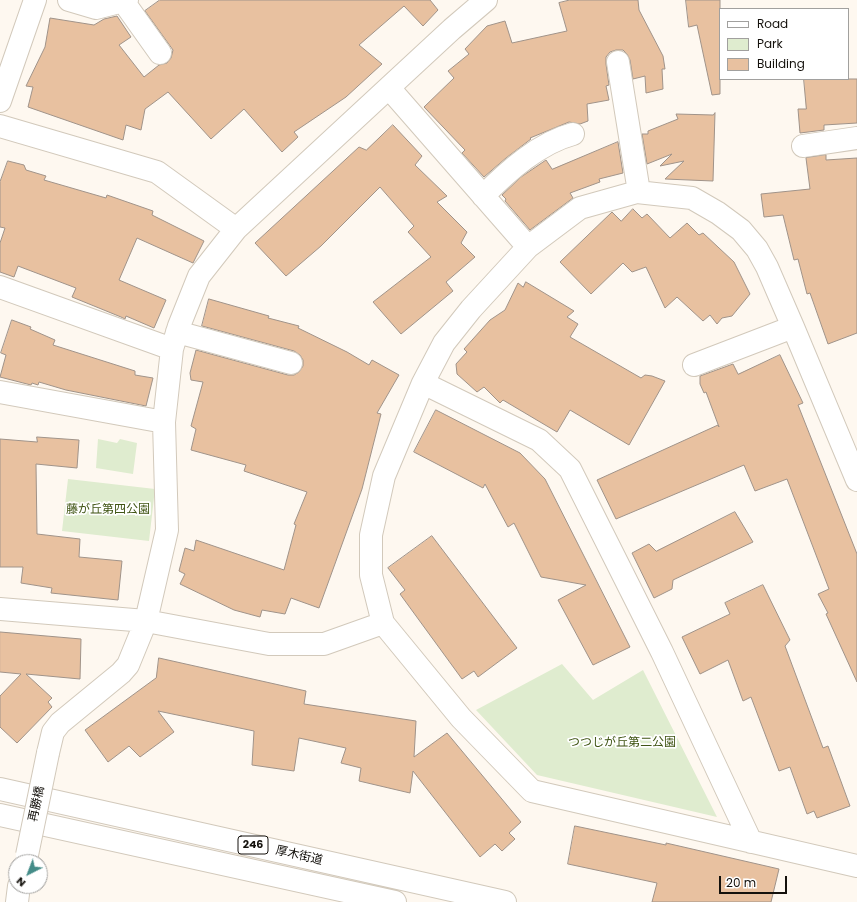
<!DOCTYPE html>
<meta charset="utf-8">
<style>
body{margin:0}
#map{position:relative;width:857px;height:902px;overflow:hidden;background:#fef8f0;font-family:Poppins,sans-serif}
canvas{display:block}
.legend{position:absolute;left:719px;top:8px;width:130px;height:72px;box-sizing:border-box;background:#fff;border:1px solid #a1a09e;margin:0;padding:5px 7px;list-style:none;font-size:12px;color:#14110c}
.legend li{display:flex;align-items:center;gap:8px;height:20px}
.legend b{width:20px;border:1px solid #a1a09e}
.north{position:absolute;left:8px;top:854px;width:40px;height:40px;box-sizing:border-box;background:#fff;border:1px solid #a1a09e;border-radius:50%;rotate:222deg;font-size:11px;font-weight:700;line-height:16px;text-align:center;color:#14110c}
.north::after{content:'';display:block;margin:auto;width:14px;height:18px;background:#448c88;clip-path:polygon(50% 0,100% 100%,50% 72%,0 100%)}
.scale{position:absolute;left:719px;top:876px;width:68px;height:18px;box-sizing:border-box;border:2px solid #14110c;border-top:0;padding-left:5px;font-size:12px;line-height:14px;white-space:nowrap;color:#14110c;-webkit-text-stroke:3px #fff;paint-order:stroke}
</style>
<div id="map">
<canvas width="857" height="902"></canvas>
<ul class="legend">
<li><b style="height:5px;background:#fff"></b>Road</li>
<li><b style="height:11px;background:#dfeccf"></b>Park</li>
<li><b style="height:11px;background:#e8c1a0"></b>Building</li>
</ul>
<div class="north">N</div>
<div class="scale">20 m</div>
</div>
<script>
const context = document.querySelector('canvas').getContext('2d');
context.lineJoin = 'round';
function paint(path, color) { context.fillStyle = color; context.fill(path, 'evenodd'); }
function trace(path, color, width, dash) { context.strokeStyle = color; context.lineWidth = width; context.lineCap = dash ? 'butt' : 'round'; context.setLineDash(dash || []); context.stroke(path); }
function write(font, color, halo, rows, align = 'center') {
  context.font = font + ' Poppins,"Noto Sans JP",sans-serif'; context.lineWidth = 3.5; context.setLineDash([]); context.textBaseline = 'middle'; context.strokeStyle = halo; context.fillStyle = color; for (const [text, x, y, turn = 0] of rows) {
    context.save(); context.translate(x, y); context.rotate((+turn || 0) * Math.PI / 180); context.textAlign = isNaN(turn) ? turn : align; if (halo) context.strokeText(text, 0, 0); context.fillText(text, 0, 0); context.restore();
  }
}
paint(new Path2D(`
 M98 439 117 443 120 439 137 443 133 474 96 468Z
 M68 479 155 489 149 541 62 531Z
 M562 664 593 700 643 670 717 817 537 775 476 710Z`), '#dfeccf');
const building = new Path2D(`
 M160 0H430L438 10 423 26 404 6 359 45 382 64 346 97 294 132 298 137 282 152 244 109 211 139 168 92 145 109 141 130 126 125 123 140 28 107 33 87 26 86 45 47 50 18 94 25 104 19 117 16 131 37 119 45 144 77 159 65 167 63 171 58 173 50 145 11Z
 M570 0H638L639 10 663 56 665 69H662L663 89 646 93 645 76 633 79 630 60 627 54 623 50H616L610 52 606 57V64L609 85 606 86 609 100 587 104 588 121 580 124 569 122 530 138 531 139 506 158 484 177 462 153 465 150 424 107 454 78 448 71 469 54 465 49 487 26 505 21 512 43 567 31 559 3Z
 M686 0H720V94L712 95 697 25 689 27Z
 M804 79H857V123L824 125V130L800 133 798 109H806Z
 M715 113 713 181 665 179 684 161 660 166 672 154 647 164 642 134H648V131L678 119 676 114 713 115Z
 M393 125 422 156 415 165 447 196 437 202 467 232 461 243 475 257 446 282 453 291 401 334 373 302 431 257 408 232 414 226 380 187 321 246 286 276 255 243 359 147 366 150Z
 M618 142 623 173 599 179 600 182 570 193 573 198 530 230 505 201 506 199 502 195 521 177 546 160 552 169Z
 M826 155V160L857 158V333L828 344 810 293 807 294 798 259 794 260 783 215 764 217 761 194 810 189 806 158Z
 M8 161 24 165 26 170 46 176 44 180 106 198 107 195 153 211 152 215 204 241 193 263 137 238 119 280 166 300 154 328 126 316 125 319 121 317 72 297 76 288 18 266 14 277 0 272V243L5 228 0 227V182Z
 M633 209 642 218 647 214 670 238 687 223 699 235 703 233 734 262 750 294 732 316 722 318 717 324 710 315 703 321 677 297 665 308 646 267 632 272 623 263 591 294 560 262 612 212 621 221Z
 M526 282 574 311 567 317 578 324 570 337 641 378 645 375 652 376 665 381 629 445 570 410 557 432 503 400 500 403 484 387 477 392 457 374 456 364 467 352 464 349 490 320 505 310 518 283 523 287Z
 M209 299 269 316 268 318 299 326 298 328 347 352 369 365 372 360 399 375 377 413 381 414 362 489 319 608 291 598 285 614 262 610 260 617 234 610 180 584 185 574 179 571 185 548 194 551 196 540 284 570 296 525 294 524 307 492 244 471 246 465 191 450 196 429 191 426 203 382 191 380 190 373 196 350 288 375H294L299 372 303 366V360L300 355 294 351 202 326Z
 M12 320 31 327 30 329 55 340 53 345 135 371V375L153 378 146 406 66 390 39 382 38 385 32 383 31 385 0 377 6 355 1 353Z
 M780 355 803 403 798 405 857 554V682L826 614 828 613 818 594 829 589 787 479 755 491 744 465 616 519 597 480 718 425 719 427 706 392 704 393 700 384V376L733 364 738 374Z
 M436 410 520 453 545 479 630 647 593 665 558 600 586 585 541 577 514 523 508 527 485 484 483 488 414 452Z
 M37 437 79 440 77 468 36 464 37 534 80 539 79 557 122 561 118 600 51 593 52 588 21 583 23 567H0V439L37 442Z
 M735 512 753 542 673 580 672 589 654 598 632 553 649 544 656 551Z
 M432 536 517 648 478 677 474 671 462 679 400 594 405 590 388 568Z
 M763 585 790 640 785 646 823 748 828 746 850 806 817 818 814 811 807 814 790 767 779 771 751 697 743 701 728 660 700 674 682 637 730 614 725 603Z
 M0 632 81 639 80 679 26 674 52 698 48 702 52 707 17 743 0 727V696L21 674 0 672Z
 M159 658 306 691 304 704 416 721 414 757 447 733 521 822 509 833 515 839 502 851 495 844 480 857 413 771 410 793 359 781 361 768 341 763 346 748 299 738 294 771 252 765 254 731 158 711 174 732 140 757 129 746 108 762 85 730 156 678Z
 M575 826 666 845V843L779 869 771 902H652L657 883 568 864Z`);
paint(building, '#e8c1a0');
trace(building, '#a09389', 1);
const minor = new Path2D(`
 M69 0 96 8 127 0
 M123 1 160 53
 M618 62 639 192
 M389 88 528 247
 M0 101 35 0
 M0 126 157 172 236 229
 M803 146 857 138
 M483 196C508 171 539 143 573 134
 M0 287 172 349
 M177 332 291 363
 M694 365 793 327
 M423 383 539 440 570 469 662 652 751 842
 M0 392 164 422
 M857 480 793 327 767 267 757 249 741 230 718 213 692 198 637 192 580 208 528 247 471 309 444 343 423 383 384 476 371 535V575L383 623 461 718 532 791 857 866
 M0 609 146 621 269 644H324L383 623
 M48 753 53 732 60 723 121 673 128 665 146 621 167 530 164 422 172 349 179 326 199 276 236 229 452 29 486 0
 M17 902 19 886`);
const highway = new Path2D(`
 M0 789 505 902
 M0 815 395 902`);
trace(minor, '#d2c9bb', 24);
trace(highway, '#d2c9bb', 24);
trace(minor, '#fff', 22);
trace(highway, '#fff', 22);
const minorBridge = new Path2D(`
 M27 855 48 753`);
trace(minorBridge, '#d2c9bb', 24, []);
trace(minorBridge, '#fff', 22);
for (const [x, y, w] of [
 [253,845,30]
]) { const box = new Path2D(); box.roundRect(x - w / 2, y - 9, w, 18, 3); context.fillStyle = '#fff'; context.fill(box); trace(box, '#14110c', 1); }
write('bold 11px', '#14110c', null, [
 ["246",253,845]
]);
write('12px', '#405515', '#fff', [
 ["藤が丘第四公園",108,510],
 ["つつじが丘第二公園",622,743]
]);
write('12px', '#14110c', '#fff', [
 ["再勝橋",37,804,-78],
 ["厚木街道",299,856,13]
]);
</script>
